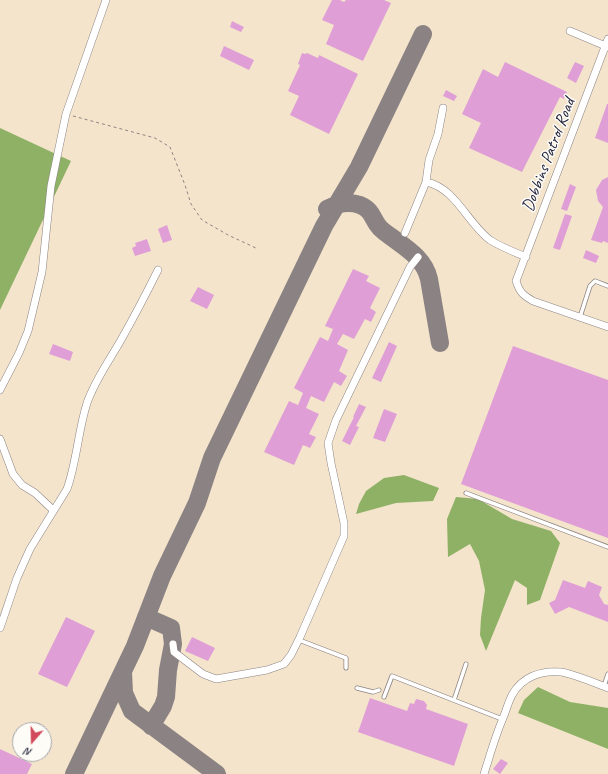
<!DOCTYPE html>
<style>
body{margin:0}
#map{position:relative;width:608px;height:774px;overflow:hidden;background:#f4e4cb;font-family:Caveat,sans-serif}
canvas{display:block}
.north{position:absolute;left:12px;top:722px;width:40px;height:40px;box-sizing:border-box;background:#fdfcf7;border:1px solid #a5a5ac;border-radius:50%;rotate:200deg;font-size:11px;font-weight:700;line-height:16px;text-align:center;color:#22223b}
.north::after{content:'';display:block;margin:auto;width:14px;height:18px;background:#d1495b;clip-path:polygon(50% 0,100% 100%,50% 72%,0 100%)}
</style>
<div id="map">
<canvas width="608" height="774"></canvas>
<div class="north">N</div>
</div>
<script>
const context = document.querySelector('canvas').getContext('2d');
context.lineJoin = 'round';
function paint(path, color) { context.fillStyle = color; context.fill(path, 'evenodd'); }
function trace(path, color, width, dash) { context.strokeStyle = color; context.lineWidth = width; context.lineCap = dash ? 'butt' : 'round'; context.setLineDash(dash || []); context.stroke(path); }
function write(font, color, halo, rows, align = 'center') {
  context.font = font + ' Caveat,sans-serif'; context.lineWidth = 3; context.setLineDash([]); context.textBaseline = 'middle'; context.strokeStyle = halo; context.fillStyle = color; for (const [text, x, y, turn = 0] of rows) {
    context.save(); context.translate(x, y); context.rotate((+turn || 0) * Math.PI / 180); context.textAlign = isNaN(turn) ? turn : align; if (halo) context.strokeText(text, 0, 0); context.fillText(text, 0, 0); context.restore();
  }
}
paint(new Path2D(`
 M0 128 71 161 0 310Z
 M404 475 439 488 433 501 396 503 356 514 359 504 366 491 384 478Z
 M456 497 478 499 512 519 551 531 560 543 540 600 527 605V588L515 580 486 651 480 635 481 618 485 590 479 561 470 544 448 557 447 519Z
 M538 687 570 702 608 708V749L518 713 524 700Z`), '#8eb166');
trace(new Path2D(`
 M327 209C338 203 349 201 360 205 374 211 372 220 380 228 383 231 387 234 390 236 406 248 424 258 429 279L440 343
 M146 617 171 628 173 644 168 670 166 697 163 706 151 726
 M123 672 124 693 132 711 217 774
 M74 774 135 646 162 576 197 503 212 458 324 226 359 167 423 34`), '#8b8383', 18);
paint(new Path2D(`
 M332 0H340L344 2 346 0H384L391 3 363 61 326 44 334 25 322 20Z
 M232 21 244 27 241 32 230 27Z
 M224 46 254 60 249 70 220 56Z
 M302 53 305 54 307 53 318 58 319 55 358 74 329 134 290 115 299 96 288 91 300 65 298 64Z
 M505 62 567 92 564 99 560 97 522 172 469 148 481 123 462 114 483 69 498 77Z
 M575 62 584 66 576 83 567 78Z
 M446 90 457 96 454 101 443 96Z
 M607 104H608V143L595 138Z
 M608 177V243L603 241 602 243 591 240 603 207 598 201 596 190 602 180Z
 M570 184 576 187 567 211 561 209Z
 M565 214 572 216 560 250 553 248Z
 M167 225 172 240 163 243 158 229Z
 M147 239 151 251 135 256 132 248 136 246 135 243Z
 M586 250 599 256 596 263 583 258Z
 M353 269 369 276 366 281 380 288 370 308 376 312 371 322 365 319 354 339 343 334 337 344 348 350 339 371 347 376 341 386 334 382 324 402 311 396 306 408 319 414 309 434 316 437 310 448 303 445 294 465 264 452 289 401 298 405 303 393 294 388 320 337 328 341 333 329 325 326Z
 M198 287 214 295 207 309 190 301Z
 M389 342 397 346 381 382 372 378Z
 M53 344 73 352 70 361 49 354Z
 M513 346 608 380V538L461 484Z
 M359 404 366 407 356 426 359 427 350 445 342 441 354 417H353Z
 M384 409 397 414 385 442 373 438Z
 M563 580 585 588 588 581 602 587 599 595 604 604 608 605V622L569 607 555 614 549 603 555 600Z
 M66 617 95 631 67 687 38 674Z
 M192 637 215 648 208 661 185 651Z
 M370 698 407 711 410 703 414 704 416 699 424 701 427 705 426 709 468 724 454 766 358 732Z
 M0 749 32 764 27 774H0Z
 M501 759 508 763 500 774 493 769Z`), '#df9fd6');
const service = new Path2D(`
 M580 317 590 286 595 281 608 286
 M466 493 608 547
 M299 640 346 658V668
 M604 686 608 674
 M357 688 373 692 379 690
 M384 697 392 676 502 719
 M454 700 466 664`);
const minor = new Path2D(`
 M570 31 608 47
 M608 39 516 281C520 293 523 295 533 301L608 327
 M426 182C456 188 467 223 490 240 501 247 514 252 526 257
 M405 233 426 182 429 160 438 134 443 108
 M0 390 19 353 28 331 42 272 51 186 66 114 106 0
 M0 439 13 474 22 485 35 493 53 510
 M0 628 17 578 30 549 67 489C77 461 78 431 87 403 95 380 109 361 121 340 134 317 146 294 158 270
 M173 644 174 652 203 674 216 679 267 670 284 664 291 655 300 637 344 536V523L331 463 328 443 336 420 410 267 418 257
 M484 774C490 755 495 737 503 718 506 711 508 703 512 695 522 677 541 670 561 672 574 674 595 683 608 688`);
trace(service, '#8b8383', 5);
trace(minor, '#8b8383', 8);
trace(new Path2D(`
 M73 116 155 138 170 147 185 185 191 204 202 220 228 235 258 249`), '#8b8383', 1, [3, 3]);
trace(service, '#fff', 3.5);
trace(minor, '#fff', 7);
write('17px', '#22223b', '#fdfcf7', [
 ["Dobbins Patrol Road",549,155,-69]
]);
</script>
